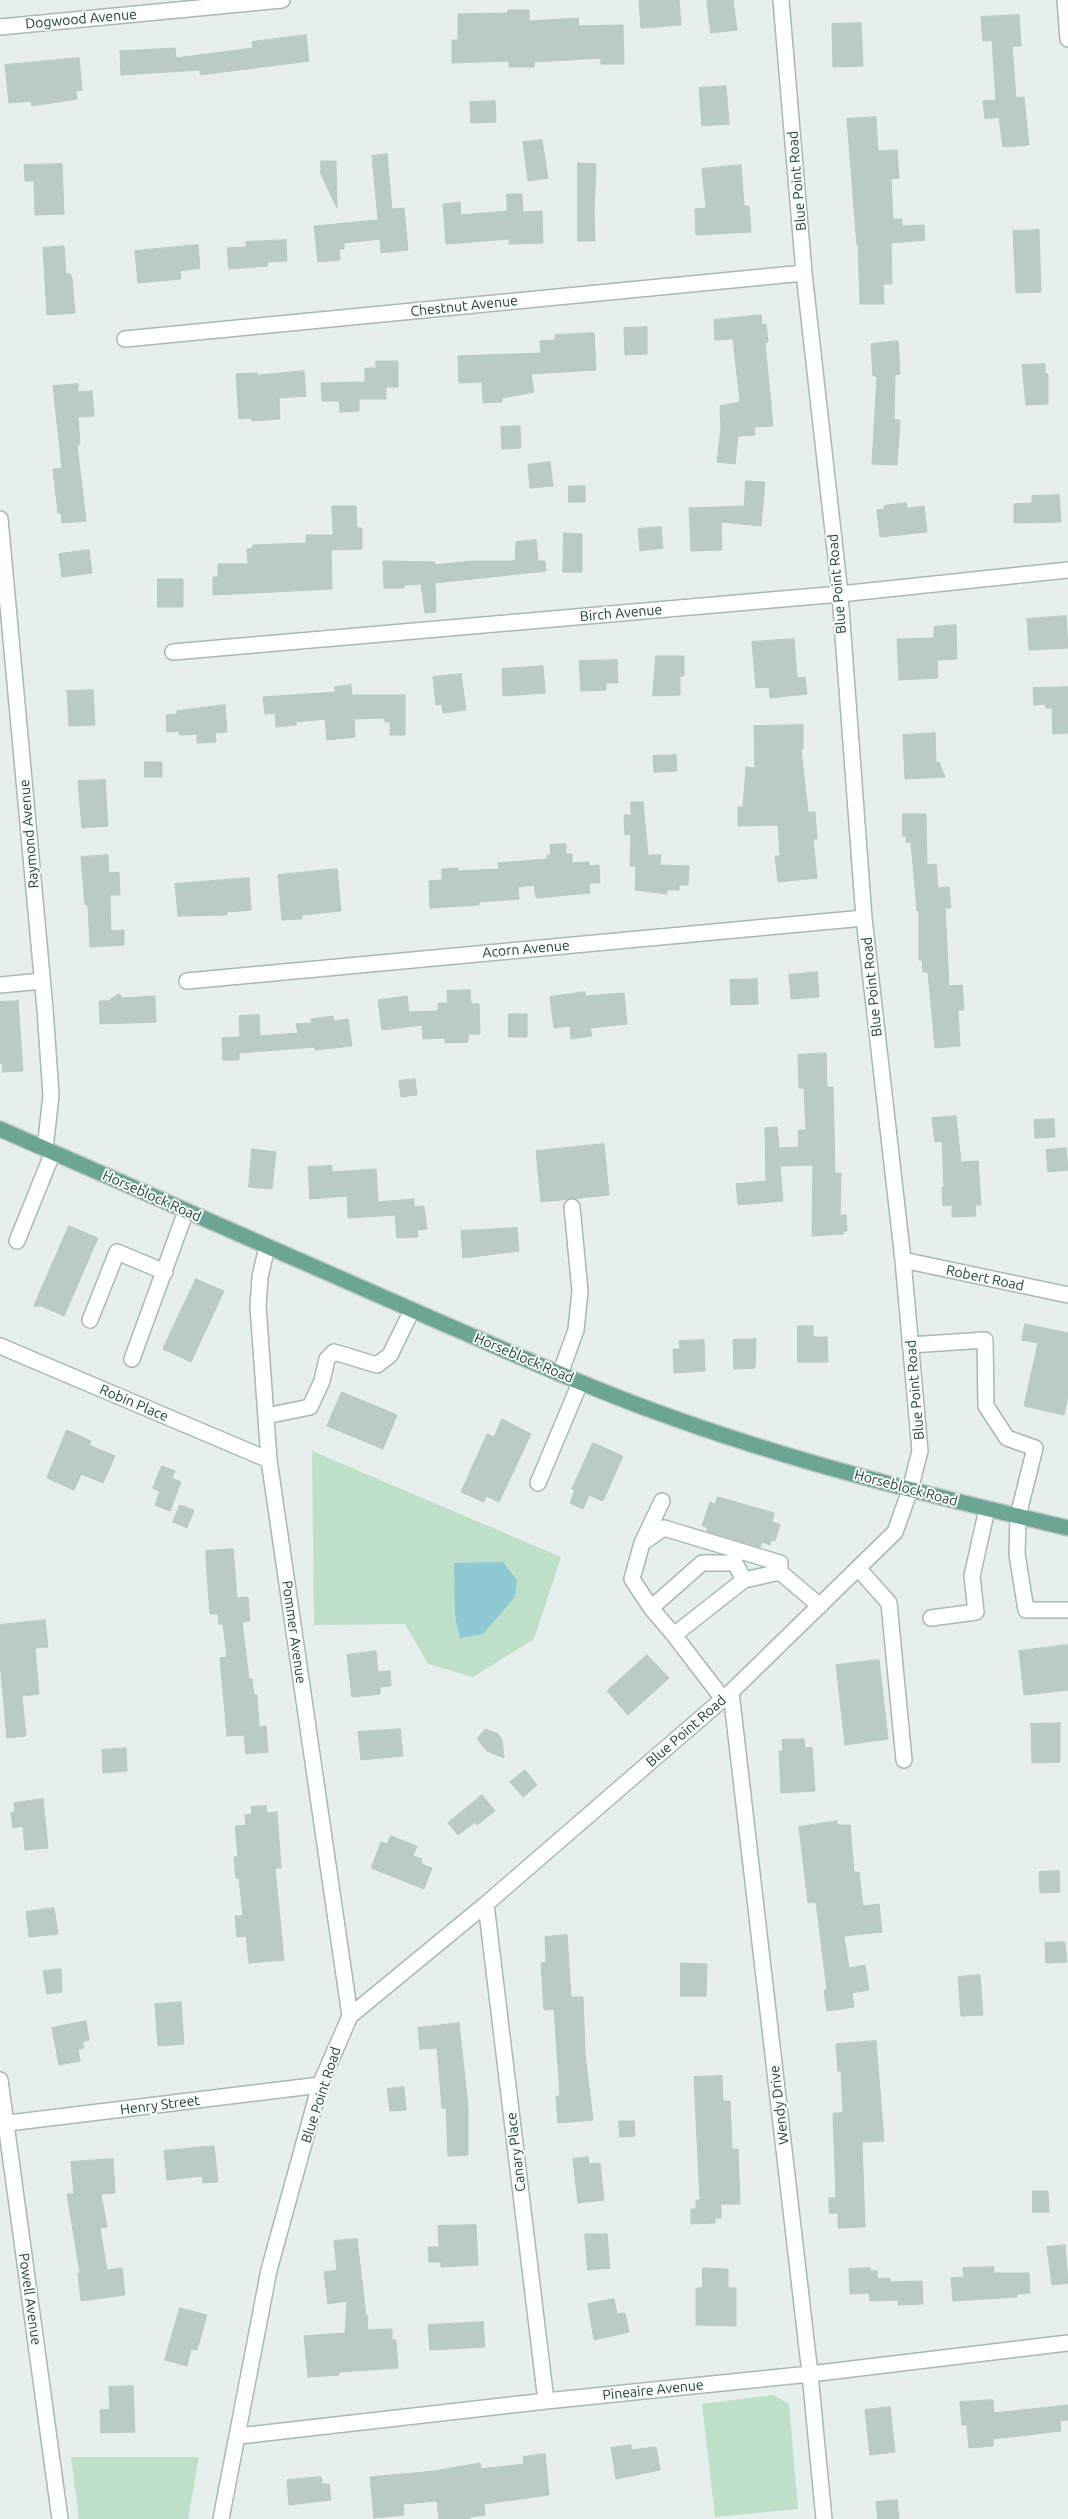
<!DOCTYPE html>
<style>
body{margin:0}
canvas{display:block;background:#e6efeb}
</style>
<canvas width="1068" height="2519"></canvas>
<script>
const context = document.querySelector('canvas').getContext('2d');
context.lineJoin = 'round';
function paint(path, color) { context.fillStyle = color; context.fill(path, 'evenodd'); }
function trace(path, color, width, dash) { context.strokeStyle = color; context.lineWidth = width; context.lineCap = dash ? 'butt' : 'round'; context.setLineDash(dash || []); context.stroke(path); }
function write(font, color, halo, rows, align = 'center') {
  context.font = font + ' Ubuntu,sans-serif'; context.lineWidth = 4; context.setLineDash([]); context.textBaseline = 'middle'; context.strokeStyle = halo; context.fillStyle = color; for (const [text, x, y, turn = 0] of rows) {
    context.save(); context.translate(x, y); context.rotate((+turn || 0) * Math.PI / 180); context.textAlign = isNaN(turn) ? turn : align; if (halo) context.strokeText(text, 0, 0); context.fillText(text, 0, 0); context.restore();
  }
}
paint(new Path2D(`
 M312 1451 561 1557 534 1639 473 1677 428 1664 405 1624 314 1625Z
 M773 2395 789 2404 798 2509 715 2517 702 2404Z
 M71 2457H199L188 2519H79Z`), '#bfe0c8');
paint(new Path2D(`
 M503 1562 517 1580 515 1597 483 1634 460 1638 455 1616 454 1563Z`), '#8ec9d4');
const building = new Path2D(`
 M648 0H679L681 25 641 28 639 1Z
 M707 0H733L737 30 711 33Z
 M508 10H529V21L578 18 579 26 623 25 624 64H601V58L534 62V67H509V61L452 63V40H458V14L508 13Z
 M1019 15 1021 46H1012L1016 98 1024 97 1029 145 1003 147 999 117 985 119 983 101 996 100 992 40 983 41 981 17Z
 M861 23 863 66 833 67 832 24Z
 M306 35 309 61 200 75V70L121 75 120 51 175 48 176 58 253 48 252 42Z
 M79 58 82 90 76 91 77 99 32 106 31 101 9 103 5 65Z
 M726 86 729 124 702 126 699 88Z
 M495 101 496 122 471 123 470 102Z
 M876 117 878 151 897 150 899 178 891 179 893 219H902V226L924 225 925 240 891 243 892 284H883L884 304H860L858 245H857L847 119Z
 M542 140 548 178 528 181 523 142Z
 M387 154 392 209 404 208 408 250 381 253 380 239 344 243V249H339L340 260 318 262 314 226 378 220 372 156Z
 M321 161H336L337 208 321 174Z
 M578 163 596 164 594 211 595 241H578Z
 M62 164 64 214 35 215 34 181H25L24 165Z
 M741 165 744 206H749L751 232 696 235 695 209 706 208 702 169Z
 M507 194H522L523 212 542 211 543 243 509 244V239L446 244 443 204 460 202 461 215 507 211Z
 M1039 230 1041 292 1016 293 1013 231Z
 M286 240 287 261 268 262 267 266 229 269 227 248 246 247V242Z
 M198 245 200 268 180 271 181 279 138 283 135 251Z
 M64 246 66 274H70L72 278 75 313 47 315 43 248Z
 M761 315 762 325 766 324 768 342 765 343 773 426 754 427 755 435 738 436 735 464 717 462 721 427 720 406 740 402 733 339 715 340 714 320Z
 M647 327V354L625 355 624 328Z
 M594 333 596 370 531 374 534 392 502 398V402L483 403 482 382 459 383 458 356 541 353 540 341 555 340V335Z
 M898 341 900 374 895 375 894 420H900L897 465 872 464 877 376H873L871 344Z
 M376 361H398V387H386V399H359V411L340 412 339 401H322L321 383 365 382V368H376Z
 M1045 364V374H1048V404L1026 405 1022 365Z
 M304 371 306 396 279 398 280 419 252 421 251 418 239 419 236 374 257 373 258 375Z
 M78 384V392L92 391 94 416 78 417 80 444 77 445 86 521 62 523 61 513H58L53 469 62 468 53 386Z
 M520 426 521 448 502 449 501 427Z
 M550 462 553 486 530 488 528 465Z
 M746 481 765 482 761 526 721 522 722 550 691 551 689 508 744 506Z
 M569 486H585V502H569Z
 M1059 495 1061 522 1014 523V504L1032 503V496Z
 M906 503 907 508 924 506 927 532 880 537 877 510 885 509 884 506Z
 M332 506H356L357 528H362V549L331 550 332 589 213 595V577H218V564H248L247 549 253 548V545L306 543V535H333Z
 M661 527 663 548 640 551 638 529Z
 M564 533 582 534V572H563Z
 M536 540 538 561H545L546 571 435 583 436 612 425 613 421 584 404 585V588H384L383 561 435 562V565L472 561H515L516 542Z
 M89 550 92 573 62 577 59 554Z
 M158 579H183V607H158Z
 M1066 616 1068 648 1029 650 1027 619Z
 M956 625 957 659 937 660 938 678 899 680 897 639 934 638V627Z
 M794 639 797 678 805 677 807 694 770 698 769 687 756 688 752 642Z
 M656 656H684V676H680V695L653 696Z
 M617 660 618 683H606V690L581 691 579 661Z
 M543 666 545 693 503 696 502 669Z
 M461 674 466 710 443 713 442 704 436 705 433 677Z
 M351 685 352 695H405V735H390V722H385V718L354 719 355 737 327 740 325 719 296 722V725L276 727 275 713 265 714 263 697 335 692V687Z
 M1068 687V733L1053 734 1052 708H1046L1045 704 1034 705 1033 688Z
 M93 690 95 725 69 726 67 691Z
 M225 705 227 732 215 733 216 742 197 743V734L179 735V731L167 732 166 715 177 714V711Z
 M803 725V749H801L808 812H815L817 839H813L817 878 778 882 775 856H780L778 825 738 826V807H743L746 767 755 768 754 726Z
 M935 733 936 763 939 762 945 777 905 779 903 735Z
 M676 755 677 771 654 772 653 756Z
 M145 762H162V777H145Z
 M105 780 108 826 82 828 78 781Z
 M631 802H643L648 855H661L660 865 689 866 688 885H679V890H667V894L635 890 636 866H630L631 834 625 835 624 815H631Z
 M903 814H926L927 865 936 864 938 888 949 887 951 908H945L949 986 962 985 964 1010H958L960 1046 935 1048 928 972H923L922 960H919V911H917L911 842H906V836H903Z
 M566 844V854H572V863L589 862V866L599 865 600 883H589L590 893 536 898 534 885 518 887 519 899 479 902V905L430 908 429 881 442 880V869L458 868V871L499 869 498 863 547 859V855H551L550 845Z
 M108 855 109 873 119 872 120 895H110L111 931 124 930V945L90 947 88 905H85L81 857Z
 M337 869 341 911 302 915V919L282 920 278 875Z
 M249 878 251 910 226 912 227 915 178 916 175 884Z
 M817 972 819 997 791 999 789 975Z
 M757 979 758 1004 731 1005 730 980Z
 M470 990 471 1004H479L480 1034H468V1042L445 1043V1038L423 1039 422 1025 382 1030 378 1000 407 996 409 1012 438 1011V1003H448L447 991Z
 M585 992 586 996 624 993 627 1024 590 1028 592 1036 571 1039 570 1026 554 1028 550 997Z
 M119 994 123 998 155 996 156 1022 100 1024 99 1001H108Z
 M18 1001 23 1071 3 1072 2 1063 0 1064V1002Z
 M509 1014H527V1037H509Z
 M259 1015 260 1036 298 1033 296 1024 312 1023 311 1019 333 1016 334 1021 348 1019 352 1046 315 1050V1047L239 1053V1060H223L222 1038 240 1037 239 1016Z
 M826 1053 827 1087H833L835 1173H841L840 1215H846L847 1231H843V1234L812 1236 813 1165 780 1166 783 1201 738 1205 736 1184 766 1181 765 1128 777 1127 779 1148 799 1147 798 1130H806L804 1088H799L798 1055Z
 M415 1079 417 1095 401 1097 399 1081Z
 M956 1116 961 1162 978 1161 981 1205H975L976 1216 952 1217V1205L943 1206 942 1187H944L942 1141 935 1142 932 1118Z
 M1054 1119 1055 1137 1035 1138 1034 1120Z
 M604 1144 609 1195 541 1202 536 1151Z
 M1066 1148 1068 1170 1048 1172 1046 1150Z
 M252 1149 276 1152 272 1189 249 1187Z
 M332 1166V1172L376 1169 378 1202 414 1199V1207L424 1206 427 1229 417 1230 418 1237 397 1238 395 1215 348 1218 347 1196 310 1199 308 1167Z
 M69 1226 98 1238 64 1316 41 1306H34Z
 M517 1228 519 1251 463 1258 461 1231Z
 M196 1279 224 1291 191 1362 163 1349Z
 M1025 1324 1068 1333V1395L1064 1415 1024 1406 1038 1343 1022 1340Z
 M798 1326H813V1337H827L828 1362H798Z
 M756 1339 755 1368 734 1369 733 1340Z
 M704 1340 705 1371 674 1373 673 1349H680L679 1341Z
 M342 1392 397 1415 383 1449 327 1426Z
 M502 1419 531 1434 499 1502 486 1496 484 1502 461 1492 487 1434 494 1437Z
 M67 1430 91 1441 89 1445 115 1456 103 1483 81 1474 74 1490 47 1478Z
 M593 1443 623 1456 603 1501 589 1495 583 1509 570 1503 575 1490 572 1489Z
 M162 1466 175 1471 172 1478 181 1482 170 1511 155 1505 160 1492 153 1488Z
 M718 1497 774 1513 772 1522 780 1524 775 1541 771 1540 770 1545 762 1542 760 1547 707 1531V1527L702 1526 710 1502 715 1504Z
 M180 1505 194 1510 187 1528 173 1522Z
 M233 1549 237 1598 248 1597 250 1621 242 1622 249 1679H252L254 1695H257L259 1727 266 1726 268 1752 246 1754 244 1735 227 1736 220 1658 227 1657 223 1624H219L218 1614H210L206 1560V1551Z
 M45 1620 48 1647 35 1648 39 1694 22 1696 26 1736 7 1738 0 1662V1625Z
 M1068 1645V1690L1024 1695 1019 1651Z
 M376 1651 378 1672 390 1671 391 1686 380 1687V1694L352 1697 347 1655Z
 M647 1655 669 1678 628 1715 607 1691Z
 M879 1660 888 1739 845 1745 836 1665Z
 M1060 1723V1762L1032 1763 1031 1724Z
 M400 1729 403 1756 361 1760 358 1732Z
 M486 1729 498 1734 502 1740 504 1758 487 1751 477 1739Z
 M804 1739 805 1748 812 1747 815 1791 781 1793 779 1751H783L782 1740Z
 M126 1748 127 1771 103 1773 102 1750Z
 M525 1770 537 1785 523 1797 510 1782Z
 M482 1795 495 1811 477 1825 475 1822 458 1835 448 1823Z
 M43 1799 48 1848 25 1850 23 1826 13 1828 11 1813 15 1812 14 1803Z
 M266 1806 267 1813 277 1812 281 1868H275L284 1960 249 1963 246 1936 237 1937 235 1916H243L239 1878H236L234 1857 238 1856 235 1826 246 1825 245 1815 252 1814 251 1807Z
 M837 1821V1825H850L854 1872H859L863 1906 879 1904 882 1932 844 1936 849 1968 865 1965 869 1990 852 1993 854 2007 827 2011 824 1990H827L816 1902 808 1903 799 1827Z
 M391 1836 417 1846 413 1856 422 1859 421 1864 432 1868 424 1889 371 1868 381 1842 387 1844Z
 M1059 1871 1060 1892 1040 1893 1039 1872Z
 M54 1908 58 1934 29 1937 26 1912Z
 M567 1935 571 1997H583L585 2053 593 2120 558 2123 556 2096H560L554 2009 544 2010 541 1963 546 1962 545 1937Z
 M1065 1942 1067 1962 1046 1963 1045 1943Z
 M681 1963 707 1964 706 1996H681Z
 M61 1969 62 1992 47 1994 43 1971Z
 M980 1975 983 2015 961 2016 958 1977Z
 M181 2002 184 2044 158 2046 155 2004Z
 M86 2021 89 2040 82 2042 84 2048 78 2049 80 2061 59 2065 52 2028Z
 M459 2023 468 2107V2155L448 2156 446 2108H442L437 2048 420 2049 418 2028Z
 M876 2041 884 2141 862 2142 865 2227 838 2228V2213H829V2198H836L833 2113H843L841 2071H838L836 2044Z
 M722 2076 723 2101H730L732 2149H738L740 2204H721V2218H715V2223L691 2224V2209H696V2200H700L694 2077Z
 M404 2087 406 2110 390 2111 387 2089Z
 M619 2121H634L635 2136 620 2137Z
 M214 2146 218 2182 203 2183 202 2176 167 2180 164 2151Z
 M588 2157 589 2164 600 2163 604 2200 578 2203 573 2159Z
 M113 2159 115 2193 101 2194 107 2227 100 2228 107 2270 122 2268 125 2295 81 2301 78 2274 80 2273 67 2194H74L71 2162Z
 M1033 2191H1048L1049 2212H1033Z
 M476 2225 478 2265 441 2267V2262H429L428 2247H439L438 2226Z
 M585 2234H607L610 2268 588 2270Z
 M357 2239 366 2316H368L367 2330 392 2329V2340H396L398 2368 339 2372V2375L308 2377 304 2336 345 2333 347 2301 328 2304 324 2272 337 2270 334 2241Z
 M1065 2245 1068 2283 1052 2285 1047 2247Z
 M994 2267V2273H1029L1030 2293 1017 2294V2297L953 2301 951 2278 964 2277 963 2268Z
 M703 2268 728 2269V2288H736V2326L696 2325V2288H702Z
 M870 2268V2271H877V2279L890 2278V2282L922 2281 923 2304 898 2305V2300L870 2301 869 2293 850 2294 849 2269Z
 M614 2299 617 2314 625 2313 629 2332 594 2340 588 2304Z
 M180 2308 207 2315 197 2350 191 2349 187 2366 165 2360Z
 M483 2322 485 2347 430 2350 428 2325Z
 M133 2386 135 2432 101 2433 100 2410 110 2409 109 2387Z
 M993 2400 994 2413 1068 2405V2420L1060 2421 1061 2431 993 2439V2446L969 2448 967 2425H962L960 2402Z
 M890 2407 895 2452 870 2455 865 2410Z
 M631 2445V2450L656 2447 660 2470 616 2479 611 2448Z
 M545 2454 549 2495 484 2504 485 2515 470 2517V2519H439L437 2501 403 2504 404 2515 374 2518 370 2477 434 2471 480 2463 481 2469 524 2464 523 2457Z
 M321 2477 322 2484H329L331 2500 289 2505 287 2480Z
 M897 2500 899 2519H878L876 2502Z`);
paint(building, '#bbcac4');
trace(building, '#b8c9c2', 1);
const minor = new Path2D(`
 M1065 0 1068 39
 M0 27 282 0
 M125 339 804 273
 M0 519 45 1009 51 1095 45 1149
 M173 652 840 594 1068 570
 M187 981 864 918
 M0 985 42 981
 M17 1241 53 1152
 M267 1247 260 1277 258 1306 269 1460 350 2016
 M903 1260 1068 1295
 M90 1320 117 1252 165 1272
 M910 1345 985 1340 986 1406 1007 1438 1035 1448 1018 1516 1017 1554 1026 1610H1068
 M0 1346 269 1460
 M132 1359 186 1211
 M560 1374 576 1330 580 1291 572 1207
 M266 1416 310 1407 322 1381 327 1359 334 1352 377 1365 390 1355 412 1310
 M538 1483 580 1383
 M643 1541 662 1501
 M858 1568 889 1603 904 1760
 M780 1572 820 1606
 M651 1608 702 1563H735L744 1580
 M931 1618 976 1612 972 1576 987 1509
 M674 1635 744 1580 780 1572
 M731 1692 810 2374 824 2519
 M723 1699 674 1635 651 1608 632 1579 642 1543 664 1528 780 1563V1572
 M486 1904 546 2401
 M0 2080 60 2519
 M0 2124 320 2085
 M239 2436 546 2401 810 2374 1068 2343
 M221 2519 269 2270 320 2085 350 2016 486 1904 731 1692 895 1532 910 1490 920 1451 903 1260 864 918 840 594 804 273 781 0`);
const major = new Path2D(`
 M0 1129C148 1193 294 1259 442 1323 512 1353 582 1385 654 1411 789 1461 928 1495 1068 1528`);
trace(minor, '#a8b8b2', 18);
trace(major, '#c2cac8', 18);
trace(minor, '#fff', 15);
trace(major, '#6aa596', 15);
write('14px', '#24423a', '#f7fbf9', [
 ["Dogwood Avenue",81,19,-5],
 ["Blue Point Road",797,181,-95],
 ["Chestnut Avenue",464,306,-6],
 ["Blue Point Road",837,584,-95],
 ["Birch Avenue",621,613,-5],
 ["Raymond Avenue",29,834,-95],
 ["Acorn Avenue",526,949,-5],
 ["Blue Point Road",872,987,-96],
 ["Horseblock Road",152,1196,24],
 ["Robert Road",985,1278,12],
 ["Horseblock Road",524,1358,23],
 ["Blue Point Road",915,1390,-95],
 ["Robin Place",134,1403,23],
 ["Horseblock Road",906,1488,15],
 ["Pommer Avenue",294,1632,82],
 ["Blue Point Road",686,1731,-41],
 ["Blue Point Road",321,2095,-72],
 ["Henry Street",160,2105,-7],
 ["Wendy Drive",779,2105,-97],
 ["Canary Place",516,2152,-97],
 ["Powell Avenue",30,2299,82],
 ["Pineaire Avenue",653,2390,-6]
]);
</script>
